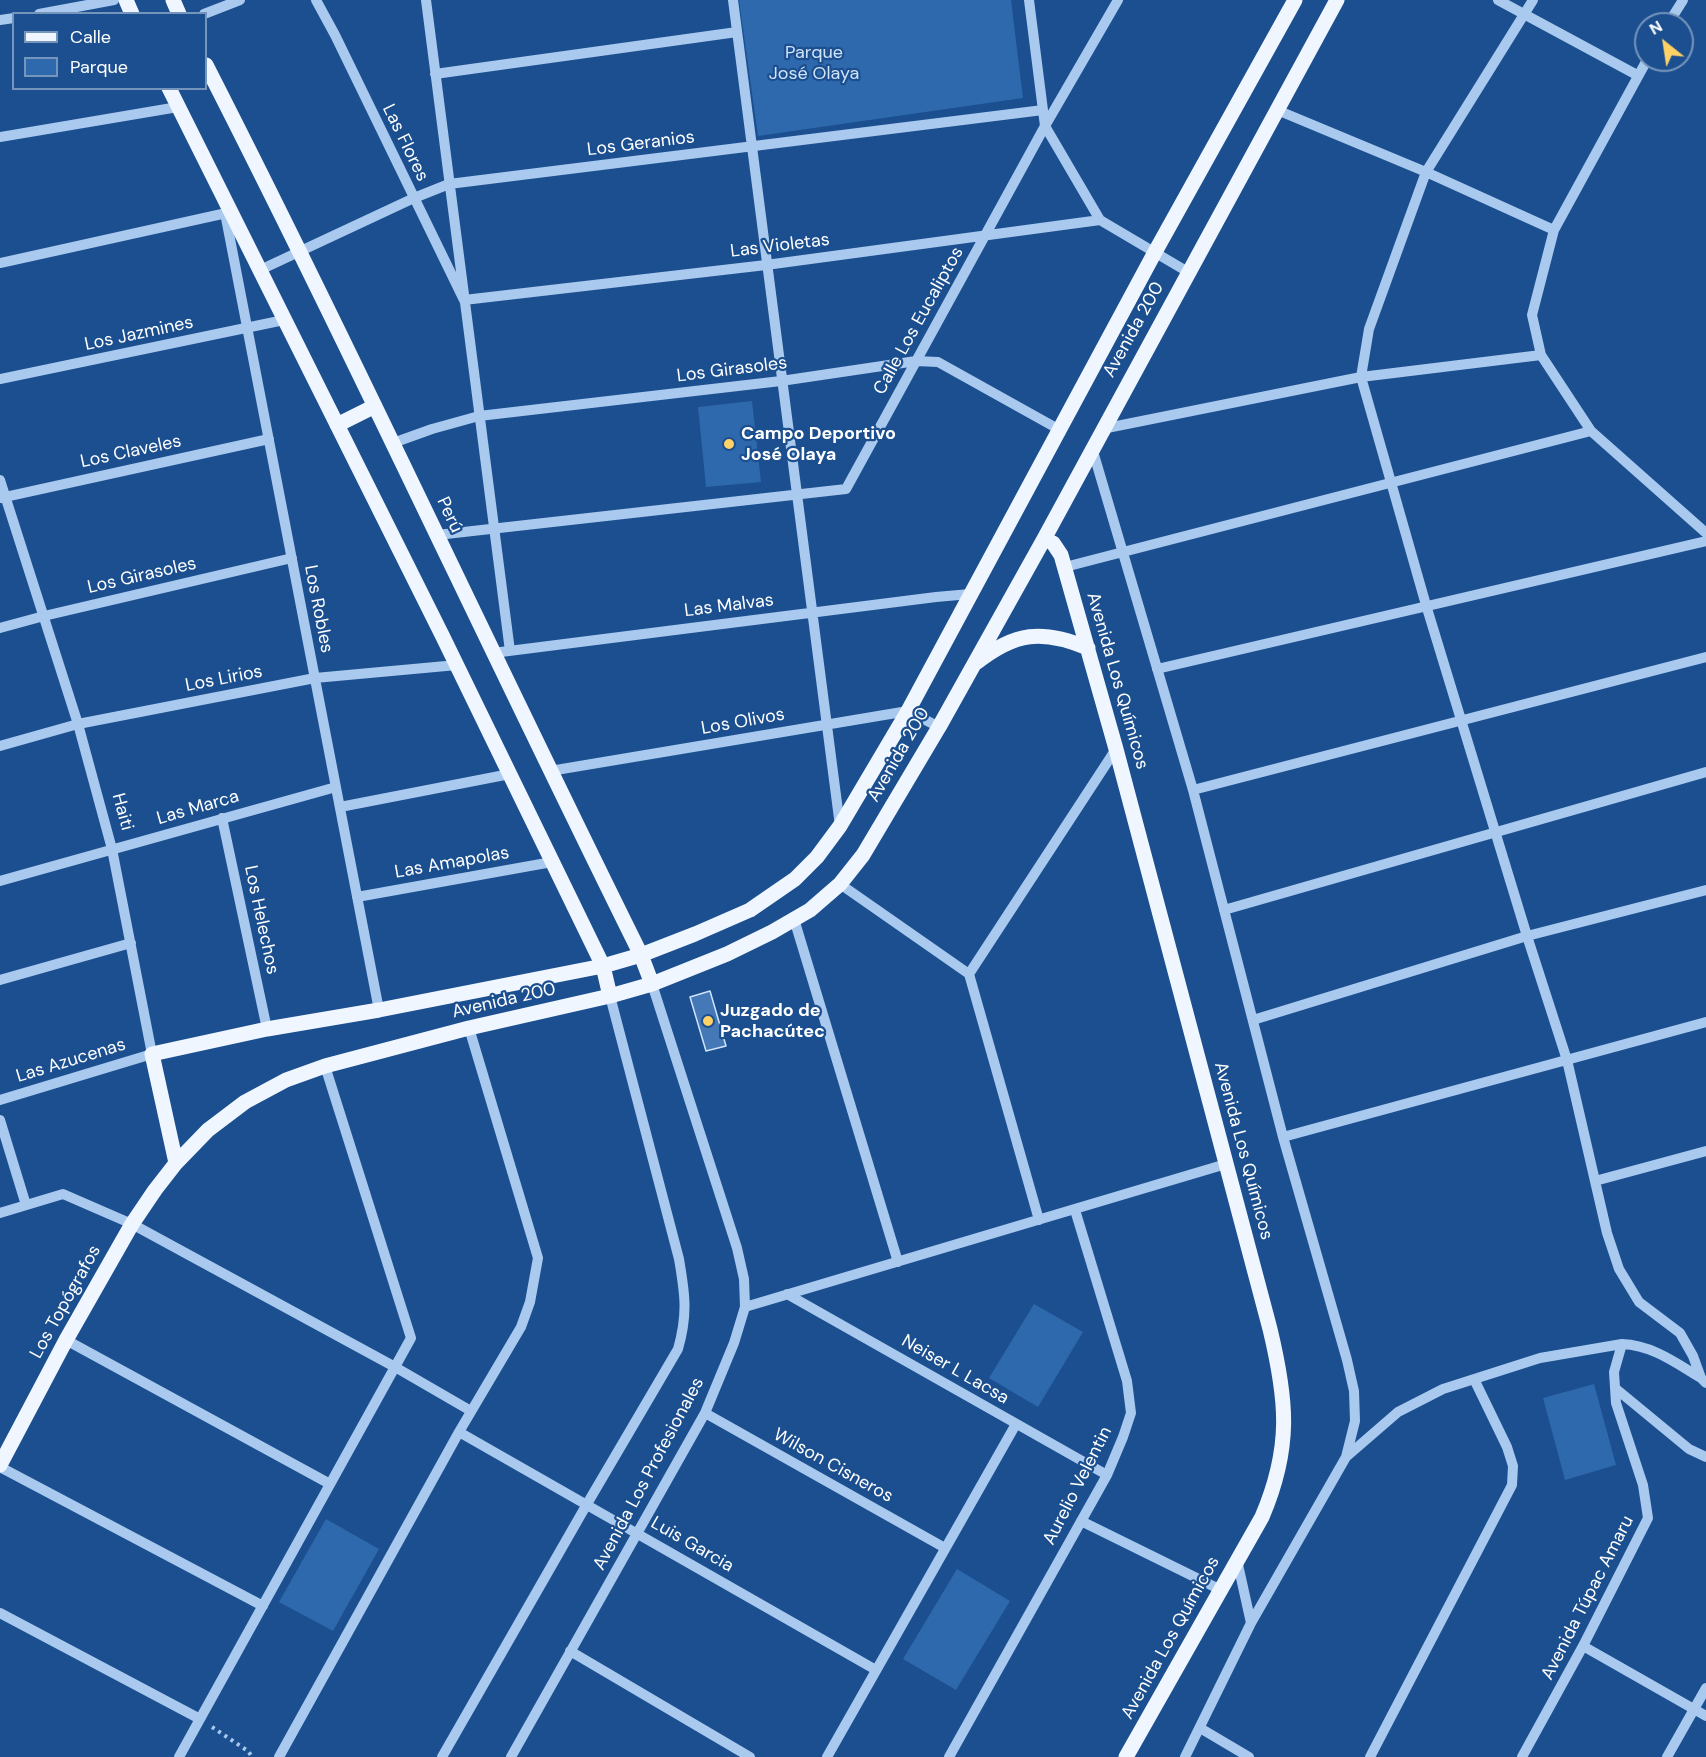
<!DOCTYPE html>
<meta charset="utf-8">
<style>
body{margin:0}
#map{position:relative;width:1706px;height:1757px;overflow:hidden;background:#1b4f8f;font-family:"DM Sans",sans-serif}
canvas{display:block}
.legend{position:absolute;left:12px;top:12px;width:195px;height:78px;box-sizing:border-box;background:#1b4f8f;border:2px solid #7695bc;margin:0;padding:8px 10px;list-style:none;font-size:18px;color:#fff}
.legend li{display:flex;align-items:center;gap:12px;height:30px}
.legend b{width:30px;border:2px solid #7695bc}
.north{position:absolute;left:1634px;top:12px;width:60px;height:60px;box-sizing:border-box;background:#1b4f8f;border:2px solid #7695bc;border-radius:50%;rotate:330deg;font-size:16px;font-weight:700;line-height:24px;text-align:center;color:#fff}
.north::after{content:'';display:block;margin:auto;width:21px;height:27px;background:#ffd166;clip-path:polygon(50% 0,100% 100%,50% 72%,0 100%)}
</style>
<div id="map">
<canvas width="1706" height="1757"></canvas>
<ul class="legend">
<li><b style="height:8px;background:#f0f6ff"></b>Calle</li>
<li><b style="height:16px;background:#2e69ad"></b>Parque</li>
</ul>
<div class="north">N</div>
</div>
<script>
const context = document.querySelector('canvas').getContext('2d');
context.lineJoin = 'round';
function paint(path, color) { context.fillStyle = color; context.fill(path, 'evenodd'); }
function trace(path, color, width, dash) { context.strokeStyle = color; context.lineWidth = width; context.lineCap = dash ? 'butt' : 'round'; context.setLineDash(dash || []); context.stroke(path); }
function write(font, color, halo, rows, align = 'center') {
  context.font = font + ' "DM Sans",sans-serif'; context.lineWidth = 4.5; context.setLineDash([]); context.textBaseline = 'middle'; context.strokeStyle = halo; context.fillStyle = color; for (const [text, x, y, turn = 0] of rows) {
    context.save(); context.translate(x, y); context.rotate((+turn || 0) * Math.PI / 180); context.textAlign = isNaN(turn) ? turn : align; if (halo) context.strokeText(text, 0, 0); context.fillText(text, 0, 0); context.restore();
  }
}
paint(new Path2D(`
 M739 0H1011L1023 98 758 136Z
 M752 401 761 482 706 487 698 407Z
 M1034 1304 1083 1332 1038 1407 989 1378Z
 M1594 1384 1616 1465 1565 1480 1543 1398Z
 M326 1519 379 1549 333 1631 279 1602Z
 M957 1569 1010 1601 956 1690 903 1659Z`), '#2e69ad');
const building = new Path2D(`
 M710 991 726 1046 706 1051 690 997Z`);
paint(building, '#4478b7');
trace(building, '#cfe3fa', 1.5);
trace(new Path2D(`
 M212 1727 248 1751 252 1757`), '#a9c9ee', 4, [3, 4.5]);
trace(new Path2D(`
 M316 0 335 35 464 300 766 265 1100 220
 M426 0 510 651
 M733 0 840 826
 M1029 0 1045 126 1100 220 1188 272
 M1498 0 1637 75
 M1533 0 1426 172 1369 329 1361 377 1426 605 1527 936 1567 1060 1607 1233 1619 1269 1639 1302 1680 1333 1693 1356 1701 1378 1706 1383
 M39 14 114 0
 M204 14 240 0
 M0 20 14 18
 M1668 24 1683 0
 M1647 60 1554 230 1532 315 1541 355 1591 431 1706 533
 M435 74 737 32
 M1277 110 1426 172 1554 230
 M0 137 178 107
 M225 213 379 1010
 M0 263 231 212
 M260 270 414 198 449 184 1043 110
 M0 379 284 320
 M1102 429 1361 377 1541 355
 M393 443 432 429 479 416 781 381 916 361 938 362 1060 430
 M1092 448 1193 790 1283 1137 1347 1360 1354 1391 1355 1421 1346 1457
 M0 480 78 724 112 849 152 1054 0 1100
 M0 498 269 439
 M437 535 846 489 1045 126 1118 0
 M1065 567 1591 431
 M0 628 44 616 292 558
 M493 653 936 597 970 594
 M1157 669 1706 541
 M0 746 78 724 315 678 457 665
 M550 771 908 711 939 727
 M1193 790 1706 657
 M340 807 510 774
 M222 818 267 1029
 M0 881 336 787
 M840 884 969 974 1039 1220
 M357 897 552 862
 M1224 910 1706 772
 M794 919 898 1262
 M969 974 1116 749
 M0 980 131 943
 M1253 1020 1527 936 1706 890
 M0 1120 26 1205
 M1283 1137 1706 1022
 M1595 1181 1706 1151
 M0 1213 63 1194 132 1224 395 1367 471 1411
 M787 1294 1107 1475
 M745 1307 1226 1164
 M66 1340 330 1484
 M1615 1388 1689 1449 1706 1457
 M705 1413 945 1548
 M459 1432 876 1670
 M0 1467 263 1606
 M1081 1521 1221 1590
 M0 1613 200 1719
 M1251 1623 1346 1457 1398 1412 1443 1389 1540 1358 1622 1344C1652 1345 1676 1363 1701 1378
 M1583 1646 1706 1716
 M570 1651 750 1757
 M1200 1728 1249 1757
 M179 1757 411 1338 325 1066
 M279 1757 459 1432 521 1327 530 1302 538 1258 469 1028
 M442 1757 587 1504 678 1349C688 1314 685 1294 679 1259L610 996
 M511 1757 705 1413 734 1343 745 1307 744 1279 737 1248 652 984
 M827 1757 1016 1424
 M949 1757 1107 1475 1123 1437 1131 1413 1127 1381 1075 1210
 M1185 1757 1251 1623 1237 1560
 M1370 1757 1512 1485 1513 1466 1507 1447 1474 1379
 M1522 1757 1583 1646 1648 1518 1643 1485 1616 1403 1614 1372 1622 1344
 M1667 1757 1706 1688`), '#a9c9ee', 10);
trace(new Path2D(`
 M126 0 132 14
 M173 0 179 14
 M206 65C356 359 494 659 641 955L652 984
 M169 88 443 637 603 966 610 996
 M337 425 375 406
 M1044 539 1053 543 1061 555 1116 749 1270 1329C1287 1400 1292 1447 1262 1517L1126 1757
 M976 663C1015 632 1042 629 1088 648
 M176 1163 152 1054 267 1029 379 1010 603 966 641 955 695 934 750 910 795 879 817 857 840 826 908 711 1155 252 1295 0
 M0 1465 66 1340 132 1224 155 1190 176 1163 208 1130 245 1102 286 1080 325 1066 469 1028 610 996 652 984 727 954 772 932 810 910 840 884 863 855 939 727 1044 539 1337 0`), '#f0f6ff', 15);
for (const [x, y, r, color] of [
 [729,444,6,"#ffd166"],
 [708,1021,6,"#ffd166"]
]) { const dot = new Path2D(); dot.arc(x, y, r, 0, 2 * Math.PI); context.fillStyle = color; context.fill(dot); trace(dot, '#1b4f8f', 2); }
write('18px', '#cfe3fa', '#1b4f8f', [
 ["Parque",814,53],
 ["José Olaya",814,74]
]);
write('18px', '#fff', '#1b4f8f', [
 ["Las Flores",405,143,64],
 ["Los Geranios",641,144,-7],
 ["Las Violetas",780,246,-7],
 ["Calle Los Eucaliptos",919,321,-61],
 ["Avenida 200",1134,330,-61],
 ["Los Jazmines",139,334,-12],
 ["Los Girasoles",732,370,-7],
 ["Los Claveles",131,452,-12],
 ["Perú",449,515,65],
 ["Los Girasoles",142,576,-13],
 ["Las Malvas",729,606,-7],
 ["Los Robles",318,609,79],
 ["Los Lirios",224,679,-11],
 ["Avenida Los Químicos",1117,681,74],
 ["Los Olivos",743,722,-10],
 ["Avenida 200",899,755,-60],
 ["Las Marca",198,808,-16],
 ["Haiti",122,812,75],
 ["Las Amapolas",452,863,-10],
 ["Los Helechos",261,920,78],
 ["Avenida 200",504,1001,-13],
 ["Las Azucenas",71,1061,-17],
 ["Avenida Los Químicos",1243,1151,75],
 ["Los Topógrafos",66,1302,-61],
 ["Neiser L Lacsa",955,1370,30],
 ["Wilson Cisneros",833,1466,29],
 ["Avenida Los Profesionales",649,1474,-62],
 ["Aurelio Velentin",1078,1486,-63],
 ["Luis Garcia",692,1545,30],
 ["Avenida Túpac Amaru",1588,1598,-63],
 ["Avenida Los Químicos",1171,1638,-61]
]);
write('bold 18px', '#fff', '#1b4f8f', [
 ["Campo Deportivo",741,434],
 ["José Olaya",741,455],
 ["Juzgado de",720,1011],
 ["Pachacútec",720,1032]
], 'left');
</script>
